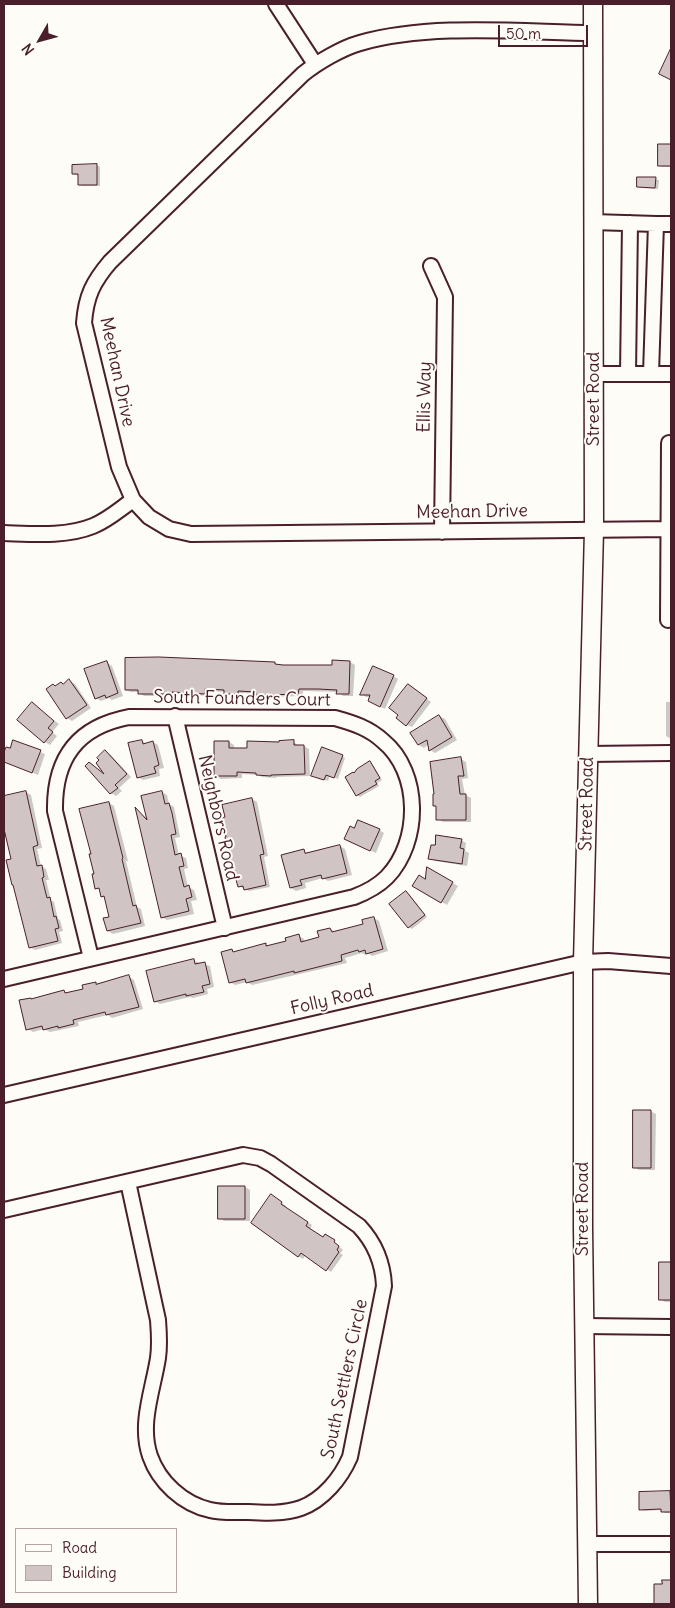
<!DOCTYPE html>
<style>
body{margin:0}
#map{position:relative;width:675px;height:1608px;overflow:hidden;background:#fdfcf7;font-family:Delius,sans-serif}
canvas{display:block}
.frame{position:absolute;inset:0;border:5px solid #4a1f2b;pointer-events:none}
.legend{position:absolute;left:15px;top:1528px;width:162px;height:65px;box-sizing:border-box;background:#fdfcf7;border:1px solid #b5a4a5;margin:0;padding:6px 9px;list-style:none;font-size:15px;color:#4a1f2b}
.legend li{display:flex;align-items:center;gap:10px;height:25px}
.legend b{width:25px;border:1px solid #b5a4a5}
.north{position:absolute;left:15px;top:15px;width:50px;height:50px;-webkit-text-stroke:4px #fdfcf7;paint-order:stroke;rotate:232deg;font-size:14px;font-weight:700;line-height:20px;text-align:center;color:#4a1f2b}
.north::after{content:'';display:block;margin:auto;width:18px;height:22px;background:#4a1f2b;clip-path:polygon(50% 0,100% 100%,50% 72%,0 100%)}
.scale{position:absolute;left:498px;top:25px;width:90px;height:22px;box-sizing:border-box;border:2px solid #4a1f2b;border-top:0;padding-left:6px;font-size:15px;line-height:18px;white-space:nowrap;color:#4a1f2b;-webkit-text-stroke:4px #fdfcf7;paint-order:stroke}
</style>
<div id="map">
<canvas width="675" height="1608"></canvas>
<div class="frame"></div>
<ul class="legend">
<li><b style="height:6px;background:#fdfcf7"></b>Road</li>
<li><b style="height:14px;background:#d0c5c4"></b>Building</li>
</ul>
<div class="north">N</div>
<div class="scale">50 m</div>
</div>
<script>
const context = document.querySelector('canvas').getContext('2d');
context.lineJoin = 'round';
function paint(path, color) { context.fillStyle = color; context.fill(path, 'evenodd'); }
function trace(path, color, width, dash) { context.strokeStyle = color; context.lineWidth = width; context.lineCap = dash ? 'butt' : 'round'; context.setLineDash(dash || []); context.stroke(path); }
function write(font, color, halo, rows, align = 'center') {
  context.font = font + ' Delius,sans-serif'; context.lineWidth = 4; context.setLineDash([]); context.textBaseline = 'middle'; context.strokeStyle = halo; context.fillStyle = color; for (const [text, x, y, turn = 0] of rows) {
    context.save(); context.translate(x, y); context.rotate((+turn || 0) * Math.PI / 180); context.textAlign = isNaN(turn) ? turn : align; if (halo) context.strokeText(text, 0, 0); context.fillText(text, 0, 0); context.restore();
  }
}
paint(new Path2D(`
 M660 145H671V167H662L659 165Z
 M97 165 100 167V186H82L79 184V176L73 174Z
 M655 179 659 180 658 189 641 188 638 186Z
 M350 662 355 665 353 696H343L338 692 303 691V696L263 697 258 694 243 693V696H231L226 692 210 691 209 696 176 694V696H144L138 692H131L126 690 275 663 279 666H333Z
 M107 663 112 666 123 696 112 700 109 698 101 701 96 698Z
 M393 676 398 679 385 709 374 704 371 697H366L361 694Z
 M69 681 75 684 91 708 72 721 67 718 48 690 64 685Z
 M413 688 431 702 412 727 407 725Z
 M666 702H671V739L666 736Z
 M32 704 59 724 52 732 57 736 50 745 45 742Z
 M439 716 445 719 457 740 435 753 430 750 429 744 424 748 419 745Z
 M142 741 147 744 153 742 158 745 164 768 159 769 160 776 143 780 138 777Z
 M229 742 234 745V749H248L294 742 299 746H304L309 749 310 776 276 777V778L262 777 258 775 242 774V778L221 779 215 776Z
 M7 749 40 752 45 754 38 775 4 761V756Z
 M106 752 111 755 131 777 119 788 122 791 116 796 111 793 87 766 106 776Z
 M342 756 345 758 338 779 330 776 328 781 316 777Z
 M461 759 466 762 468 778 462 779 465 795 471 798V822H443L438 819 437 807 434 805Z
 M370 763 373 765 382 780 377 783 379 786 360 797 357 795 355 775Z
 M26 792 31 795 42 848 37 849 41 866 46 869 49 880H46L51 900 54 902 58 919 60 920 63 931 59 932 62 943 35 950 30 947 4 820V797Z
 M162 792 167 795 169 804 174 807 180 837 175 838 179 855 186 858 188 868 184 869 188 887 194 890 197 900 191 901 194 914 167 920 162 917 137 810 149 820Z
 M252 799 257 802 268 856 264 857 270 887 249 891 239 886Z
 M109 803 114 806 128 861H126L137 907 141 909 145 926 113 934 108 931 111 918 106 899 102 896 101 890 96 888V875Z
 M379 830 384 833 376 853 351 842Z
 M461 840 466 843 465 851 469 853 467 866 435 861 429 858Z
 M340 846 345 849 352 875 328 881 323 878 305 883 306 888 296 891 291 888 304 851 309 854Z
 M428 869 458 886 447 905 414 886 426 880Z
 M407 893 410 895 427 917 412 929 409 927 391 905Z
 M374 918 379 921 388 951 372 956 368 953 365 955 362 953 345 958 347 963 252 985 247 982 235 985 230 982 232 951 236 953 265 944 270 947 287 942 299 936 304 939 305 942 320 938 330 929 336 932 365 925Z
 M194 961 210 966 214 987 207 989 208 994 193 998 190 997 160 1004 155 1001Z
 M129 977 134 980 143 1009 112 1018 108 1015 78 1022 79 1026 50 1032 44 1029 33 1032 28 1029 32 1000 64 991 68 994 84 990 96 984 99 985Z
 M650 1111 656 1114 655 1170H639L634 1167Z
 M245 1187 250 1190V1221H224L219 1218Z
 M276 1199 286 1206 285 1208 312 1225 310 1229 323 1239 330 1238 343 1250 340 1253 343 1255 331 1272 306 1254 303 1259 298 1256Z
 M660 1264H671V1302H665L660 1299Z
 M670 1492 671 1493V1513H665L662 1510 644 1511 640 1509Z`), '#0003');
const building = new Path2D(`
 M671 48V80L659 74Z
 M658 144H671V166H658Z
 M97 164V185H78V174H72V165Z
 M637 177H656L655 188 637 187Z
 M159 657 275 662V664L283 665H332V660L350 661 349 694H336L337 690 318 689H299L298 694 267 695H256V692L238 691V694H224V690L205 689V694L172 692V694H138V690H125V658Z
 M107 661 118 693 106 698 105 695 95 699 84 669Z
 M373 666 394 675 380 707 368 701 370 695H360Z
 M69 679 87 705 66 719 46 689 53 684 55 686 61 682 63 684Z
 M408 684 427 698 406 726 396 718 398 715 389 708Z
 M32 702 54 721 48 728 53 732 44 743 17 720Z
 M439 715 452 737 429 751 427 740 418 745 410 733Z
 M13 740 41 750 32 773 4 762V752L6 747 10 748Z
 M142 740 143 744 153 741 159 765 154 767 156 773 137 778 128 743Z
 M294 740V745H304L305 774 271 775V776L256 775V773L237 772V776H214V741H229V748H247V741L279 742V741Z
 M322 747 343 755 334 778 326 775 324 780 311 776Z
 M105 750 127 774 115 785 118 788 110 794 85 766 89 762 104 774 96 763 99 760 97 758Z
 M461 757 464 776H458L460 794H466V820H436V806H433V794H434L430 762Z
 M370 761 380 778 375 781 377 784 356 796 345 777 353 772 354 773 357 769Z
 M26 791 38 845 33 847 37 866 42 865 44 877 42 878 47 898 50 897 54 917 56 916 59 928 55 929 58 941 29 948 13 885H12L6 860 11 859 4 829V796Z
 M162 791 165 804 169 803 172 813 176 834 171 835 175 855 181 853 184 866 179 867 184 887 189 885 192 897 186 899 189 911 161 918 135 807 147 820 141 796Z
 M252 798 264 854 260 855 266 885 244 890 243 886 238 887 235 876 234 877 225 837H226L222 818 225 817 222 805Z
 M109 802 123 858 122 859 133 906 136 905 141 923 107 931 103 918 109 917 104 896 101 897 99 888 95 889 92 874H94L89 854H91L79 809Z
 M358 820 380 829 370 851 344 839 350 826 354 828Z
 M436 835 462 839 460 848 464 849 462 864 428 859 431 845H435Z
 M340 845 347 873 322 879 321 875 300 880 302 885 290 888 281 855 304 849 305 853Z
 M427 867 453 882 441 903 412 886 419 875 425 879Z
 M406 891 425 915 408 928 389 904Z
 M374 917 383 949 366 954 365 950 359 952 358 950 341 955 342 961 294 973V971L246 983 245 979 229 983 221 952 232 949 233 952 266 943V946L286 941 285 938 299 934 301 942 319 937 317 931 330 928 332 932 363 924 362 920Z
 M194 959 195 964 205 962 210 984 202 986 204 992 186 996V994L154 1002 146 971Z
 M129 975 139 1007 106 1015 105 1012 73 1020 74 1024 58 1028V1026L43 1030 42 1026 26 1030 19 1000 31 998V999L64 990 65 993 83 989 82 985 96 982V984Z
 M633 1110H651V1168H633Z
 M218 1186H245V1219H218Z
 M271 1194 282 1202 281 1204 308 1222 306 1226 323 1237 325 1234 335 1240 334 1242 339 1246 337 1250 339 1252 326 1271 301 1253 298 1257 251 1223Z
 M659 1262H671V1300H659Z
 M670 1491 671 1512H661V1509L639 1510V1492Z
 M662 1580H671V1604H654V1584H662Z`);
paint(building, '#d0c5c4');
trace(building, '#4a1f2b', 1);
const minor = new Path2D(`
 M276 4 315 64
 M593 33C520 32 430 23 360 43 342 48 318 62 303 74L110 262C93 282 86 296 84 323L119 467 133 500 149 517 169 529 191 534 671 529
 M593 222 656 224 651 373
 M656 224H671
 M431 266 445 297 442 532
 M594 374H671
 M628 374 630 223
 M4 533C33 534 66 537 93 526 108 520 120 509 133 500
 M668 620 669 443
 M175 716 225 928
 M588 754 671 753
 M4 979 354 897C367 892 378 886 387 877 421 842 421 772 383 741 369 728 353 723 335 718L129 717C77 727 54 758 55 811L91 958
 M4 1095 583 962 608 961 671 966
 M4 1210 243 1155 260 1158 271 1164 359 1226C375 1243 383 1262 384 1286L350 1457C341 1478 323 1500 301 1508 284 1514 265 1513 248 1512 236 1512 221 1513 210 1510 183 1504 159 1482 150 1456 139 1424 153 1390 158 1358 160 1345 159 1333 158 1320L128 1182
 M584 1326 671 1327
 M589 1544H671`);
const major = new Path2D(`
 M588 1604 583 1228V962L594 530 593 4`);
trace(minor, '#4a1f2b', 18);
trace(major, '#4a1f2b', 21);
trace(minor, '#fdfcf7', 14);
trace(major, '#fdfcf7', 18);
write('18px', '#4a1f2b', '#fdfcf7', [
 ["Meehan Drive",117,372,78],
 ["Ellis Way",425,397,-89],
 ["Street Road",594,399,-90],
 ["Meehan Drive",472,512,-1],
 ["South Founders Court",242,699,1],
 ["Street Road",587,804,-89],
 ["Neighbors Road",218,818,77],
 ["Folly Road",332,1000,-13],
 ["Street Road",583,1209,-90],
 ["South Settlers Circle",345,1379,-78]
]);
</script>
